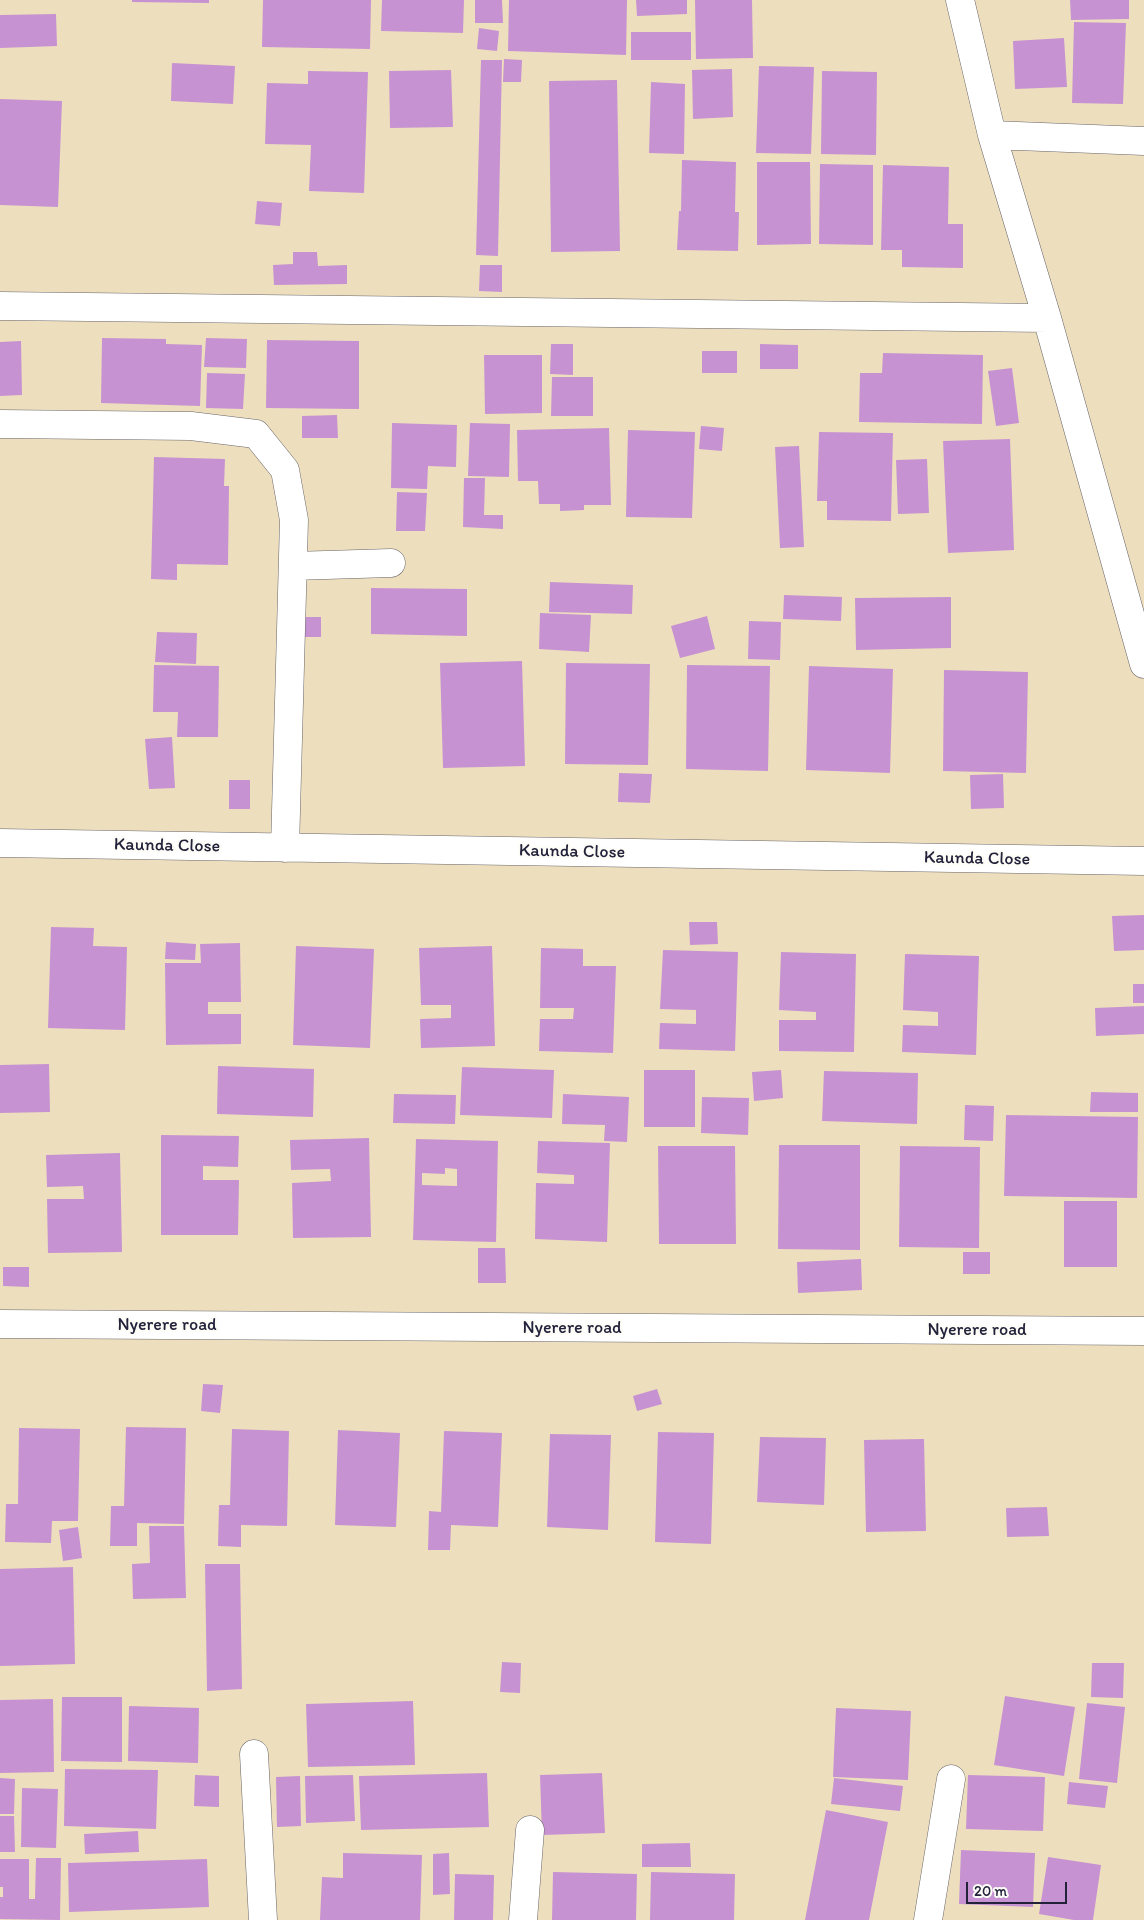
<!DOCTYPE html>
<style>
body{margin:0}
#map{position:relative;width:1144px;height:1920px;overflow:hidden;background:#eddfbe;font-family:Itim,sans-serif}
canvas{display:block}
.scale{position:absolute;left:966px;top:1882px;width:101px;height:22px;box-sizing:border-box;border:2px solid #22223b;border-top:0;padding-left:6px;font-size:15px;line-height:18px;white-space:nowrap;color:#22223b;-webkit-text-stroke:4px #fdfcf7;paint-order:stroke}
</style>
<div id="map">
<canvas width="1144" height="1920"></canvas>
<div class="scale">20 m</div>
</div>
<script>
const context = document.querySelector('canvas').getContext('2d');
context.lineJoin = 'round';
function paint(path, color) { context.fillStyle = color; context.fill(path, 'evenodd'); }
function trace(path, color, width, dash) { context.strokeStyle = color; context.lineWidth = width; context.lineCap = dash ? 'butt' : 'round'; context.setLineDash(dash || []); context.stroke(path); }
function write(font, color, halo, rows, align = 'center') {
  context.font = font + ' Itim,sans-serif'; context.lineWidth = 4.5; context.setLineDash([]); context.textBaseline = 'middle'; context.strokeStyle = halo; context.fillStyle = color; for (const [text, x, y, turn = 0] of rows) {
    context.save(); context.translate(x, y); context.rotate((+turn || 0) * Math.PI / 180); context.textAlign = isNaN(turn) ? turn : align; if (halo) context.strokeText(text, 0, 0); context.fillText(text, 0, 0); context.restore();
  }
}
paint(new Path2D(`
 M132 0H209V3L132 2Z
 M263 0H371L370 49 262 47Z
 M382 0H464L463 33 381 31Z
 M475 0H502L503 23H475Z
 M509 0H627L626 55 508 51Z
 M636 0H687V14L637 16Z
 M695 0H752L753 58 696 59Z
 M1070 0H1129V19L1071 20Z
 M56 14 57 46 0 48V15Z
 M1074 22 1126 23 1123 104 1072 103Z
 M479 28 499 31 497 51 477 49Z
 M631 32H691V60H631Z
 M1064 38 1067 87 1015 89 1013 41Z
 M504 59 522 60 521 82H503Z
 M481 60H502L498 256 476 255Z
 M172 63 235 66 233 104 171 101Z
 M759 66 814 67 811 154 756 153Z
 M732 69 733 117 693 119 692 70Z
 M451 70 453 127 390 128 389 71Z
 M308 71 368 72 364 193 309 191 311 145 265 144 267 83 308 84Z
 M822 71 877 72 876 155 821 154Z
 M617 80 620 251 551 252 549 81Z
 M651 82 685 84 684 154 649 153Z
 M0 99 62 101 58 207 0 205Z
 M682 160 736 162 735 212H739L738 251 677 250 679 211H681Z
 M757 162H810L811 244 757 245Z
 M820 164 873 165V245L819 244Z
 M883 165 949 167 948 224H963V268L902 267V250H881Z
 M257 201 282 203 280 226 255 224Z
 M293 252H317L318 266 347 265V284L274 285 273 265 293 264Z
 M480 265H502V292L479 291Z
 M102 338 166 339V344L202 345 200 406 101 403Z
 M206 338 247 339 246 368 204 367Z
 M267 340 359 341V409L266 408Z
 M21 341 22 395 0 396V342Z
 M551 344H573V375L550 374Z
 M760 344 798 345V369H760Z
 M702 351H737V373H702Z
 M883 353 983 355 982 424 859 422 860 373H882Z
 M484 355H542V413L485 414Z
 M1012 368 1019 423 996 426 988 371Z
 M207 373 245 374 243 409 206 408Z
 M552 377H593V416H551Z
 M337 415 338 438H302V416Z
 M392 423 457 425 456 467 428 466 427 489 391 488Z
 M470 423 510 424 509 477 468 476Z
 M701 426 724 428 722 451 699 449Z
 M609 428 611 505H584V510L560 511V504H539L538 481H518L517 430Z
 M628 430 695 432 692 518 626 517Z
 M819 432 893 433 891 521 827 520V501H817Z
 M1010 439 1014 550 948 553 943 441Z
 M799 446 804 547 780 548 775 447Z
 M154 457 225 459 224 486H229L228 565 177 564V580L151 579Z
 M927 459 929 513 898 514 896 460Z
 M464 478H485L484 515H503V529L463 527Z
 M397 492 427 493 425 531H396Z
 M550 582 633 585 632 614 549 612Z
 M371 588 467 589V636L371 634Z
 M784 595 842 597 841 621 783 619Z
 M951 597V648L856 650 855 598Z
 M540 613 591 615 589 652 539 649Z
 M707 616 715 649 680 658 671 626Z
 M301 617H321V637H301Z
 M749 621 781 622 780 660 748 659Z
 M157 632 197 633 196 664 155 662Z
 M522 661 525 766 443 768 440 663Z
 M566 663 650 664 648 765 565 764Z
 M154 665 219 666 218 737H177L178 712H153Z
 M687 665 770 666 768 771 686 769Z
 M809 666 893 669 890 773 806 770Z
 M944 670 1028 672 1026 773 943 771Z
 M172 737 175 788 149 789 145 739Z
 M619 773 652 774 650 803 618 802Z
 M1003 774 1004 808 971 809 970 775Z
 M229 780H250V809H229Z
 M1144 915V950L1114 951 1112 916Z
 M689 922H717L718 944 690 945Z
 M51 927 94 928 93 946 127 947 125 1030 48 1028Z
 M166 942 196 944 195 960 165 959Z
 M240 943 241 1002H208V1014H241V1044L166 1045 165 963H201L200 944Z
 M296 946 374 949 370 1048 293 1045Z
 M492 946 495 1046 421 1048 420 1019 451 1018V1005H421L419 948Z
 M541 948 583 949V966H616L613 1053 539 1051 540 1019H573L574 1008H540Z
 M663 950 738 952 735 1051 659 1049 660 1023 696 1024V1010L660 1009Z
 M781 952 856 954 854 1052 779 1051V1020H816V1012L779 1010Z
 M905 954 979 956 976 1055 902 1052 903 1025 938 1026V1012L903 1010Z
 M1133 984H1144V1003H1133Z
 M1144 1006V1034L1096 1036 1095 1008Z
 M49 1064 50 1112 0 1113V1065Z
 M218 1066 314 1069 313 1117 217 1114Z
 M462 1067 554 1070 552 1118 460 1115Z
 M644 1070H695V1127H644Z
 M781 1070 783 1098 754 1101 752 1072Z
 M824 1071 918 1073 917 1124 822 1121Z
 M1091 1092 1138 1093V1112H1090Z
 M394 1094 456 1095 455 1124 393 1123Z
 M563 1094 629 1097 627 1142 604 1141 605 1125 562 1124Z
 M702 1097 749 1098 748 1135 701 1133Z
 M965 1105 994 1106 993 1141 964 1140Z
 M1006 1115 1138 1117 1137 1198 1004 1196Z
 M161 1135 239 1136 238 1167 203 1166V1180H239L238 1235H161Z
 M369 1138 371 1237 293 1238 292 1183 331 1181 330 1169 291 1170 290 1140Z
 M416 1139 498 1141 496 1242 413 1240ZM445 1168 457 1169V1186L422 1185V1173L445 1174Z
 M538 1141 610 1143 607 1242 535 1239 536 1183 574 1184V1175L537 1173Z
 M779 1145H860V1250L778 1249Z
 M658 1146H735L736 1244H659Z
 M900 1146 980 1147 979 1248 899 1247Z
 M120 1153 122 1252 48 1253 47 1199H84L83 1186 47 1187 46 1155Z
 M1064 1201H1117V1267H1064Z
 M478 1248H505L506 1283H478Z
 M963 1252H990V1274H963Z
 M861 1259 862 1290 798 1293 797 1262Z
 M3 1267H29V1287L3 1286Z
 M203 1384 223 1385 220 1413 201 1411Z
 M657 1389 662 1404 637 1411 633 1396Z
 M126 1427 186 1428 184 1524 137 1523V1546H110L111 1506H124Z
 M19 1428 80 1429 78 1521H52L51 1543 5 1542 6 1504H18Z
 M232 1429 289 1431 287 1526 241 1525V1547L218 1546 219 1505H230Z
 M338 1430 400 1433 396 1527 335 1525Z
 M444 1431 502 1433 498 1527 451 1525 450 1550H428L429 1511 441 1512Z
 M658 1432 714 1433 711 1544 655 1542Z
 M550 1434 611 1435 608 1530 547 1527Z
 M760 1437 826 1438 824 1505 757 1502Z
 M924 1439 926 1531 866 1532 864 1440Z
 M1047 1507 1049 1536 1007 1537 1006 1508Z
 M149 1526H184L186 1598 133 1599 132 1564 150 1563Z
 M78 1527 82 1558 63 1561 59 1530Z
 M205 1564H240L242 1689 207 1691Z
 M73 1567 75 1664 0 1666V1569Z
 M502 1662 521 1663 520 1693 500 1692Z
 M1092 1663H1124L1123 1698 1091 1697Z
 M1005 1696 1075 1707 1064 1776 994 1765Z
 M62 1697H122V1762L61 1761Z
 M53 1699 54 1772 0 1773V1700Z
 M413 1701 415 1765 308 1767 306 1704Z
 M1087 1703 1125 1707 1117 1783 1079 1779Z
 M129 1706 199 1708 198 1763 128 1761Z
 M836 1708 911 1711 908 1780 833 1777Z
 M65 1769 158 1770 156 1829 64 1826Z
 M487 1773 489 1827 361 1830 359 1776Z
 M602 1773 605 1833 542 1835 540 1775Z
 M195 1775 219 1776V1807L194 1806Z
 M353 1775 355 1821 306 1823 305 1776Z
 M968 1775 1045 1777 1043 1831 966 1829Z
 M300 1776 301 1826 277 1827 276 1777Z
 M0 1778 15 1779 14 1814H0Z
 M834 1778 903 1786 900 1811 831 1804Z
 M1069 1782 1108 1786 1105 1808 1067 1804Z
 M22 1788 58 1789 56 1848 21 1847Z
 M826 1810 888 1822 869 1920H805Z
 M0 1816H14L15 1852H0Z
 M138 1831 139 1852 85 1854 84 1834Z
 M690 1843 691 1867H642V1844Z
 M961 1850 1035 1853 1033 1907 959 1904Z
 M343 1853 422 1855 420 1920H320L322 1877 343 1878Z
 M449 1853 450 1894 433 1895V1854Z
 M1048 1857 1101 1865 1093 1920H1074L1039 1914Z
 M36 1858H61L60 1920 0 1919V1897H3V1887H0V1859H29V1899H35Z
 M207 1859 209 1907 69 1912 68 1863Z
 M553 1872 637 1874 636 1920H552Z
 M651 1872 735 1874 734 1920H650Z
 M455 1874 494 1875 493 1920H454Z`), '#c792d1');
const minor = new Path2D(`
 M960 0 992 135 1047 318 1144 664
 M992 135 1144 141
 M0 306 1047 318
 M0 424 191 426 256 434 285 470 294 520 285 848
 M293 566 391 563
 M0 843 1144 861
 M0 1324 1144 1331
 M254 1754 263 1920
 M523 1920 530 1830
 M928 1920 951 1779`);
trace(minor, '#696469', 29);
trace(minor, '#fff', 28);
write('18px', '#22223b', '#fdfcf7', [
 ["Kaunda Close",167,846,1],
 ["Kaunda Close",572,852,1],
 ["Kaunda Close",977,859,1],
 ["Nyerere road",167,1325],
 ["Nyerere road",572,1328],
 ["Nyerere road",977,1330]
]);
</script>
